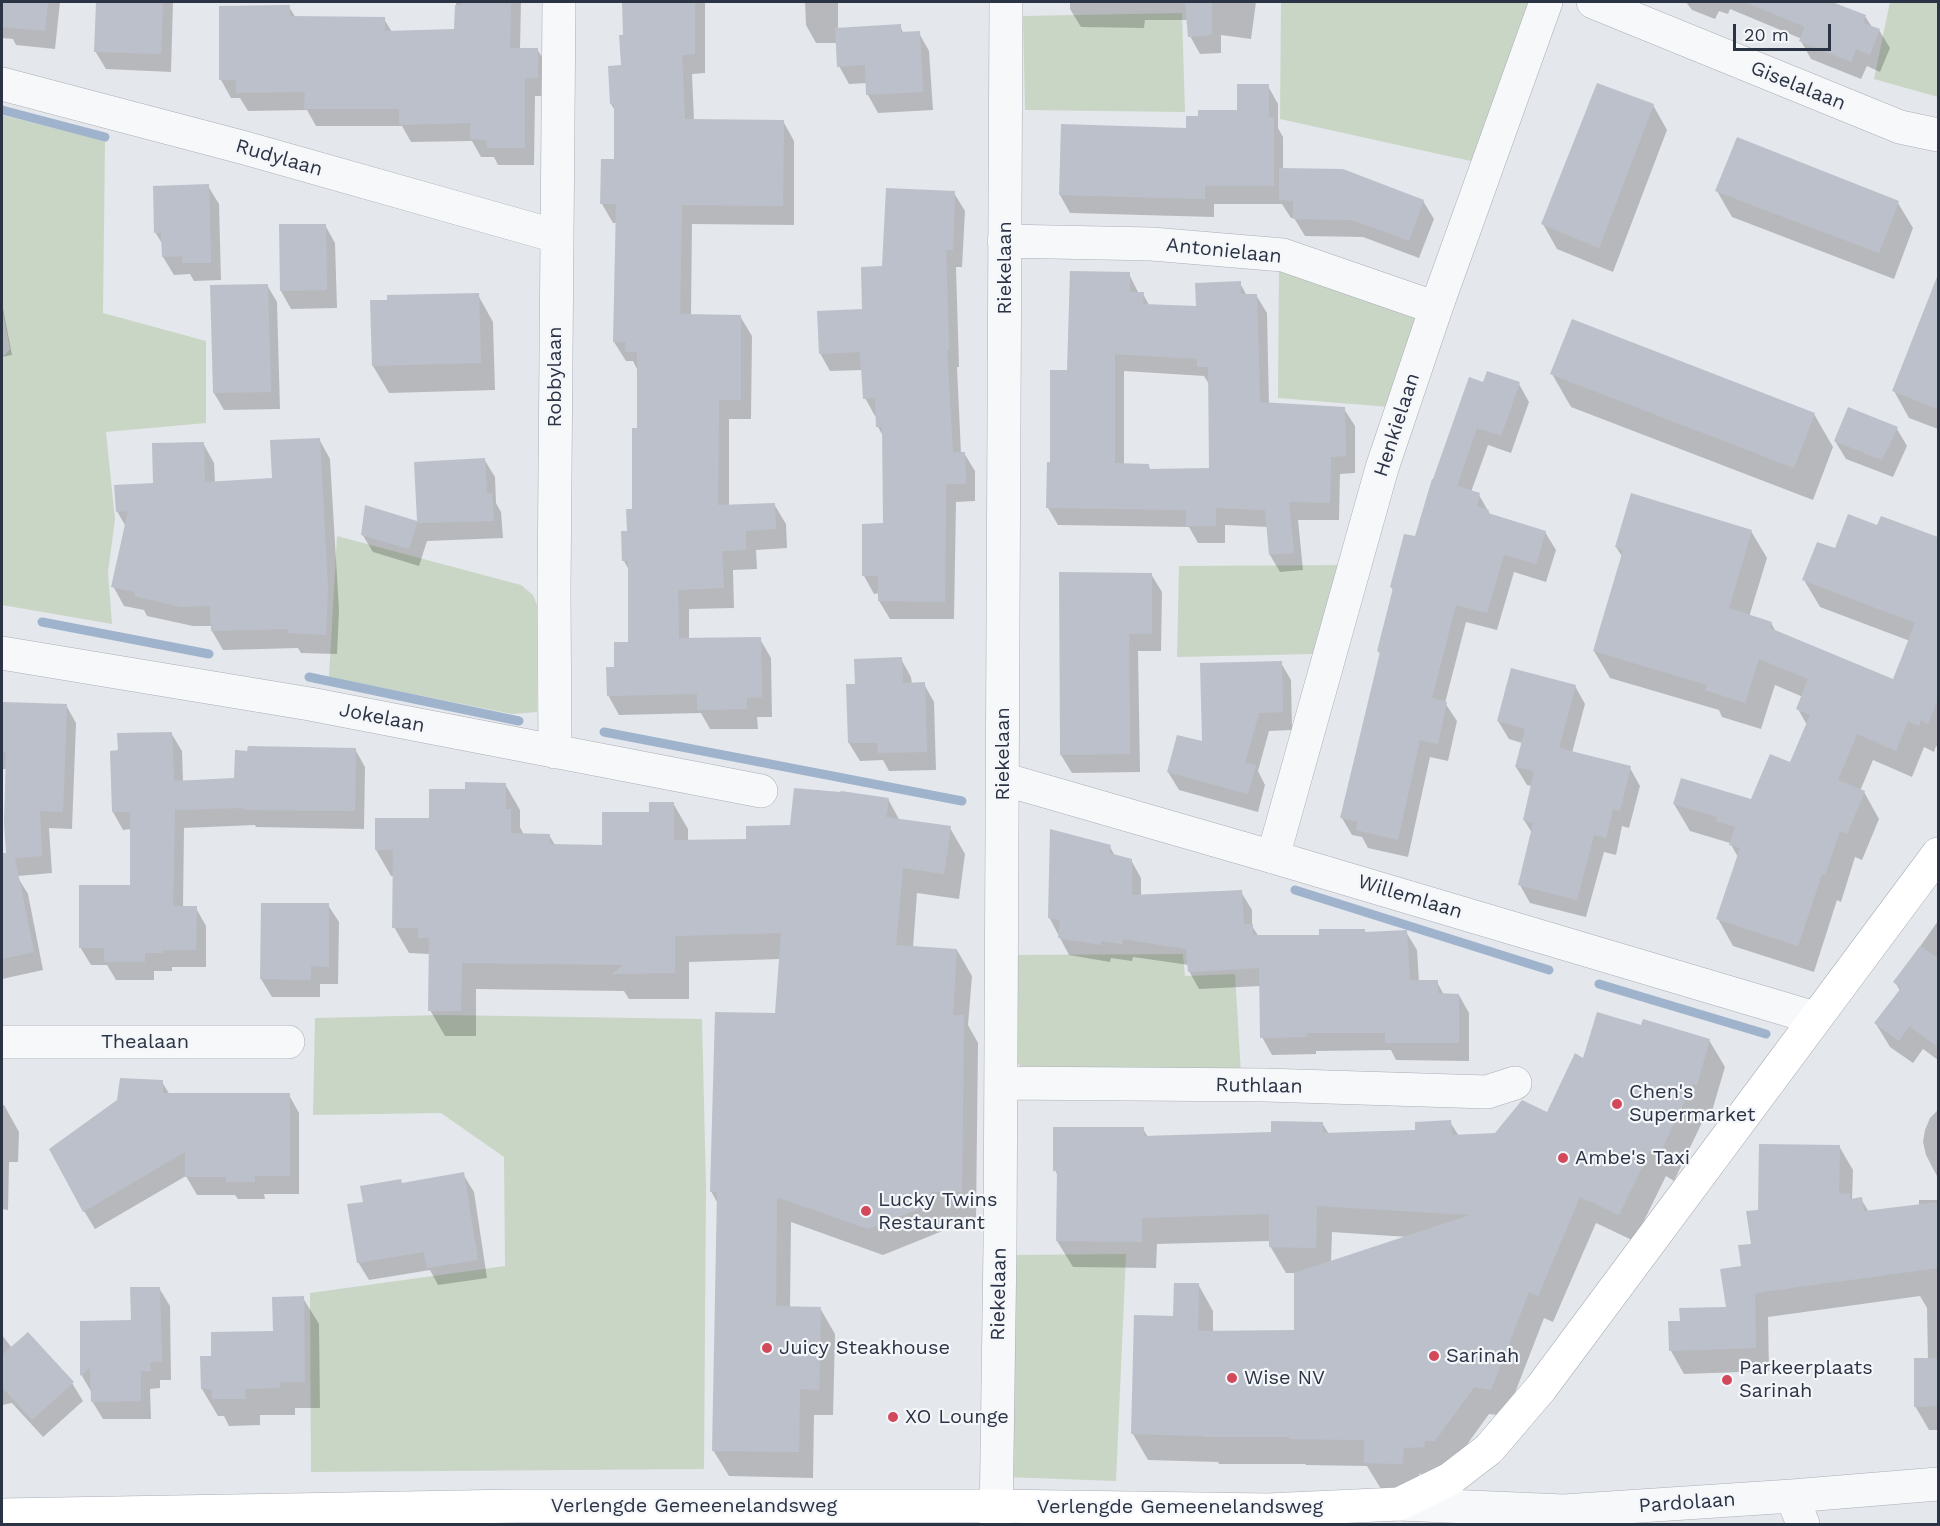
<!DOCTYPE html>
<style>
body{margin:0}
#map{position:relative;width:1940px;height:1526px;overflow:hidden;background:#e4e7ec;font-family:"Work Sans",sans-serif}
canvas{display:block}
.frame{position:absolute;inset:0;border:3px solid #2b3445;pointer-events:none}
.scale{position:absolute;left:1733px;top:24px;width:98px;height:27px;box-sizing:border-box;border:3px solid #2b3445;border-top:0;padding-left:8px;font-size:18px;line-height:21px;white-space:nowrap;color:#2b3445;-webkit-text-stroke:4px #f4f6f9;paint-order:stroke}
</style>
<div id="map">
<canvas width="1940" height="1526"></canvas>
<div class="frame"></div>
<div class="scale">20 m</div>
</div>
<script>
const context = document.querySelector('canvas').getContext('2d');
context.lineJoin = 'round';
function paint(path, color) { context.fillStyle = color; context.fill(path, 'evenodd'); }
function trace(path, color, width, dash) { context.strokeStyle = color; context.lineWidth = width; context.lineCap = dash ? 'butt' : 'round'; context.setLineDash(dash || []); context.stroke(path); }
function write(font, color, halo, rows, align = 'center') {
  context.font = font + ' "Work Sans",sans-serif'; context.lineWidth = 4.5; context.setLineDash([]); context.textBaseline = 'middle'; context.strokeStyle = halo; context.fillStyle = color; for (const [text, x, y, turn = 0] of rows) {
    context.save(); context.translate(x, y); context.rotate((+turn || 0) * Math.PI / 180); context.textAlign = isNaN(turn) ? turn : align; if (halo) context.strokeText(text, 0, 0); context.fillText(text, 0, 0); context.restore();
  }
}
paint(new Path2D(`
 M1281 2H1529L1475 162 1280 119Z
 M1890 2H1938V97L1874 79Z
 M1182 13 1185 112 1025 110 1023 16Z
 M2 115 105 141 103 313 206 341V423L106 432 115 519 108 572 112 624 2 605V358L10 349 2 309Z
 M1279 264 1408 308 1420 320 1389 407 1278 398Z
 M337 536 521 585 533 595 537 605V712L512 714 329 677Z
 M1342 565 1313 654 1177 657 1179 566Z
 M1183 954 1185 976 1235 974 1241 1074 1023 1069 1015 1060V955Z
 M443 1015 702 1019 706 1187 704 1469 311 1472 310 1293 505 1266 504 1157 441 1113 313 1115 315 1018Z
 M1126 1254 1116 1481 1004 1477 1011 1255Z`), '#c9d6c5');
paint(new Path2D(`
 M2 2H60L55 49 16 45 13 39 2 38Z
 M98 2H173L171 72 106 69 95 51Z
 M456 2H521L520 49H537L548 67V96H535L534 165H498L494 157H481L472 141 411 142 402 126H316L307 110 248 111 240 98H231L221 80 289 7 296 18 384 19 392 32 456 30Z
 M624 2H705V73L692 74 694 121H783L794 141V225L692 224 691 316H740L752 336 751 419H729V506L774 504 786 524 787 548 756 550 757 569 733 570 734 608 689 609V640L760 639 771 658 772 717H757L758 729H710L701 713 619 715 608 695 616 668 630 643 629 570 624 561 633 511 638 429 639 373 633 361H626L614 342 617 223H613L602 204 615 161 616 112 611 104 622 67Z
 M805 2H838V29L900 26 904 34 919 33 929 51 933 110 878 113 868 95 867 83 849 84 839 66 838 43H816L806 25Z
 M1070 2H1256L1251 39 1221 35V53L1200 54 1190 36 1188 20H1145L1144 28 1081 27 1070 9Z
 M1686 2H1829L1865 16 1872 27 1879 30 1890 48 1880 72 1867 66 1861 79 1811 59 1801 41 1802 39 1730 9 1728 14 1719 11 1715 19 1692 10Z
 M1268 86 1278 104V128L1283 137V170L1423 201 1434 219 1419 258 1363 237 1305 236 1294 218H1291L1282 204H1214V217L1070 213 1060 195 1188 129 1238 111Z
 M1653 105 1667 130 1613 272 1557 249 1543 224Z
 M1738 139 1898 203 1913 228 1894 279 1732 217 1717 191Z
 M208 186 219 204 221 280 194 281 190 274 174 275 163 257V245L155 232Z
 M954 193 965 211 962 267H956L959 367H957L961 453H964L975 471V501L956 502 954 619H890L879 601V593L874 594 864 576 884 525 883 436 878 427 877 416H875L865 398 863 370 830 371 820 353 864 311 884 268Z
 M325 225 335 243 337 308 291 309 281 291 280 226Z
 M1129 274 1139 294H1143L1149 305 1197 308 1240 283 1247 296 1256 295 1267 313 1269 405 1344 409 1355 426V473L1340 474 1339 520H1298L1303 570 1280 572 1270 555 1268 527 1225 525V543H1198L1189 527 1058 525 1048 508 1051 464 1069 372ZM1124 371 1204 376 1209 384 1210 470H1151L1148 465H1124Z
 M1938 276V429L1909 418 1894 391Z
 M267 285 277 302 280 409 224 410 214 393Z
 M478 295 493 322 495 390 389 393 373 366Z
 M2 303 12 355 2 357Z
 M1552 374 1814 414 1833 447 1813 500 1571 407Z
 M1484 384H1519L1529 402 1511 453 1488 445 1471 492 1479 495 1491 516 1545 532 1556 550 1546 582 1514 572 1497 630 1466 622 1445 703 1457 721 1448 761 1430 757 1408 857 1368 848 1362 837 1352 835 1342 818 1381 655 1378 651 1394 592 1391 587 1416 538Z
 M1897 429 1907 446 1893 477 1846 459 1835 441Z
 M319 439 330 459 339 610 337 654 301 653 298 648 223 650 212 631V626H193L147 616 144 610 124 606 113 586 126 527 117 511 155 485 203 443 214 463 215 483 274 479Z
 M484 459 495 477 496 503 501 512 503 538 427 541 419 566 373 552 362 534 366 507 418 523 415 463Z
 M1751 531 1767 558 1749 617 1771 623 1776 632 1894 680 1910 641 1820 607 1804 580 1836 550 1921 554 1938 561V747L1936 746 1934 752 1924 747 1912 777 1873 760 1860 791 1864 792 1879 819 1862 860 1855 857 1841 902 1837 900 1814 972 1733 946 1718 919 1738 857 1730 843 1690 831 1674 804 1752 801 1791 764 1807 725 1798 709 1803 697 1775 685 1761 729 1722 717 1719 710 1610 678 1594 651 1623 558 1616 547Z
 M1151 574 1162 592 1161 651H1138L1140 772 1072 773 1061 755Z
 M901 659 911 677 912 684H924L934 702 936 770 889 771 883 760 860 761 849 743 856 685Z
 M1281 663 1291 680 1292 730 1269 731 1258 771 1265 785 1258 812 1179 790 1168 772 1204 743Z
 M1575 686 1585 704 1572 753 1630 768 1640 786 1629 828 1622 826 1616 855 1604 852 1586 917 1530 903 1520 885 1532 833 1524 820 1532 786 1527 785 1516 767 1522 743 1509 739 1498 721Z
 M2 703 66 705 76 723 72 829 49 828 52 873 18 876 8 858 7 769H2Z
 M171 733 182 751 183 782 236 779 355 749 365 767 364 829 256 827 255 825 184 828 183 908H196L206 926V967H172V971H154V980H116L107 965H91L80 947 131 887 132 829 123 830 113 812Z
 M505 784 520 810V827L524 835H549L555 845 603 846 650 813 673 803 688 829V841L748 840 888 799 900 821 950 828 965 854 959 899 917 893 913 947 957 950 972 976 968 1025 978 1043 976 1218 945 1217V1230L883 1255 791 1222 790 1308H820L835 1334 833 1415H814L813 1478 729 1476 713 1450 718 1204 711 1191 777 1014 781 959 689 962V999H629L624 991 476 989V1036H445L430 1010V957L429 954 409 953 394 927V876H391L376 850 430 819 467 790Z
 M1110 847 1115 856 1131 860 1141 878V896L1241 892 1252 910V926L1259 937 1406 932 1417 950 1419 982H1437L1444 995H1459L1469 1013V1061L1396 1060 1391 1050 1316 1051V1054L1272 1055 1262 1037 1261 986 1199 989 1189 971V965L1133 957 1132 961 1111 958 1110 962 1069 955 1049 917Z
 M17 876 28 894 43 970 2 979V879Z
 M328 905 339 922 338 984H320V997H272L261 979Z
 M1938 921V1060L1923 1049 1913 1063 1890 1047 1876 1024 1900 991 1895 982Z
 M1642 1027 1709 1040 1725 1067 1712 1111 1708 1110 1674 1181 1666 1176 1634 1241 1596 1223 1553 1322 1544 1318 1506 1416 1489 1414 1450 1468 1438 1473 1419 1474 1417 1491 1381 1489 1367 1466 1306 1465 1305 1464H1219L1218 1462 1148 1460 1133 1434 1175 1317 1198 1284 1213 1311V1332H1296L1295 1273H1286L1270 1246V1241L1157 1244 1156 1268 1073 1267 1057 1241 1058 1176 1055 1170 1143 1129 1148 1137 1273 1133 1322 1123 1329 1134 1416 1132 1450 1122 1459 1136 1496 1135 1548 1114 1584 1060ZM1332 1232 1408 1237 1331 1262Z
 M162 1082 170 1095H289L299 1113V1194H264L265 1199H238L235 1195H197L186 1176 95 1229 84 1211Z
 M2 1105H4L19 1132 18 1162H9L8 1210 2 1209Z
 M1938 1110V1178L1926 1155 1923 1142 1925 1130 1930 1118Z
 M1839 1146 1853 1170 1852 1200 1861 1199 1869 1212 1919 1206V1200H1938V1430H1929L1915 1406 1928 1360 1927 1308 1920 1296 1768 1317 1769 1371 1684 1374 1671 1351 1681 1323 1727 1309 1752 1245 1759 1211Z
 M463 1174 474 1192 487 1278 438 1285 430 1270 369 1280 358 1262 365 1203 402 1184Z
 M159 1288 170 1306 171 1380H160V1388L150 1389 151 1419H103L92 1401V1393L82 1376 81 1322H132Z
 M303 1298 319 1324 320 1408H295V1415H260V1425L229 1426 224 1416H218L202 1389 213 1357 274 1333Z
 M2 1335 12 1348 72 1383 83 1401 43 1437 12 1403 2 1405Z`), '#0003');
trace(new Path2D(`
 M2 110 105 137
 M42 622 209 654
 M309 677 519 721
 M604 732 962 801
 M1295 890 1549 970
 M1599 984 1766 1034`), '#9fb4cc', 9);
paint(new Path2D(`
 M2 2H48L45 31 2 27Z
 M96 2H163L161 54 94 52Z
 M461 2H511L510 48H538V78H525V148H487L486 140 470 139V123L399 125V109H304L305 92 236 93V80H219V6L290 5V16L385 17V31L454 29 455 5H461Z
 M622 2H695V54L682 55 685 119 784 120 783 206 682 205 680 314 741 315V400H719L718 505 775 503 776 529 746 531V550L722 551 724 588 678 590 679 638 761 637 762 697 747 698V709L697 710V694L607 696 606 667H614V642H628V561H622L621 531H627L626 509H632V428H637V352H625L626 342H613L616 204H600L601 159H614V104H610L608 66 621 65 619 35H623Z
 M1185 2H1212V35L1188 37Z
 M1745 2H1832L1866 15 1863 23 1880 29 1870 55 1856 49 1851 62 1799 41 1805 27Z
 M901 24V32L920 31 923 92 866 95 865 65 837 67 835 28Z
 M1597 83 1654 104 1599 248 1541 224Z
 M1237 84H1269V117H1274V186H1205V199L1059 195 1061 124 1186 128V116H1198V110H1237Z
 M1737 137 1899 201 1879 253 1715 191Z
 M1279 168 1343 169 1424 200 1409 241 1352 220 1293 219V201L1279 200Z
 M209 184 211 263H182V256L162 257 161 233H154L153 186Z
 M886 188 955 191 953 250H946L949 350H947L953 452H965L966 484H946L945 602 878 601V576H862V524L883 523 882 427H876L875 398 863 399 860 352 819 354 817 311 862 309 861 267 882 266Z
 M279 224H326L327 290 280 291Z
 M1070 271 1130 272V292H1144L1143 304 1196 306 1195 283 1241 281V294H1257L1260 402 1345 407 1346 456 1331 457 1330 503 1289 502 1294 553 1269 555 1265 510 1216 508V526H1186V510L1046 508 1047 462H1050V370H1067ZM1115 354 1197 359V367H1208L1209 468 1149 469V464L1115 463Z
 M1937 277H1938V409L1892 391Z
 M268 284 271 392 213 393 210 285Z
 M479 293 481 363 372 366 370 300H387V295Z
 M1572 319 1815 413 1794 468 1550 374Z
 M1487 371 1520 382 1501 436 1477 428 1457 486 1480 493 1477 506 1489 510 1488 513 1546 531 1536 564 1504 555 1487 613 1456 605 1432 698 1447 702 1438 744 1420 740 1398 840 1356 830 1358 822 1340 818 1380 652 1377 651 1393 588 1390 587 1404 534 1415 536 1432 479H1433L1469 377 1483 382Z
 M1848 407 1898 427 1882 460 1834 441Z
 M320 438 328 589 326 635 288 633V629L211 631 210 606 181 607 134 596 135 592 111 587 128 511 116 512 114 485 153 483 152 443 204 442 205 482 272 478 270 440Z
 M485 458 487 493H492L494 521 417 523 409 549 361 535 365 505 417 521 414 462Z
 M1631 493 1752 530 1729 608 1772 622 1770 628 1893 679 1915 623 1802 580 1817 542 1835 548 1848 514 1877 525 1881 516 1938 537V699L1928 724 1921 720 1919 726 1908 721 1896 751 1857 734 1838 780 1865 791 1847 834 1840 831 1825 875 1822 874 1798 946 1716 919 1740 848 1729 845 1735 827 1716 821 1717 817 1673 804 1681 778 1751 799 1770 754 1790 762 1810 715 1796 709 1808 679 1759 659 1745 703 1705 690 1707 685 1593 651 1623 550 1615 547Z
 M1059 572 1152 573V634H1129L1130 754 1060 755Z
 M902 657 903 683 925 682 927 752 878 753 877 743H848L846 684H855L854 659Z
 M1282 661 1283 712 1259 713 1245 763 1256 765 1248 794 1167 772 1177 735 1202 741 1200 663Z
 M1511 668 1576 685 1559 748 1631 766 1620 811 1613 809 1606 838 1594 835 1577 900 1518 885 1533 823 1523 820 1534 771 1515 767 1525 729 1497 721Z
 M2 702 67 704 63 812 40 811 42 856 15 858 34 952 2 959V853H6L4 823 6 752H2Z
 M172 732 174 781 234 778 235 750 247 751 248 746 356 748 355 811 244 810V808L175 810 173 906H197L196 950H163V953H145V962H104V948H79V885H130V812H112L110 751 118 750 117 733Z
 M465 782 506 783V809H511V833L550 834V844L602 845V812H649V802H674V840L746 839V826L790 825 794 788 840 792 841 791 889 798 886 817 951 826 944 874 903 868 896 945 957 949 953 1015H964L962 1192H931V1204L868 1229 777 1197 776 1306 821 1307 819 1390 800 1389 799 1452 712 1451 717 1192H710L715 1012 775 1013 781 933 675 936V973L612 974 623 965 462 963 461 1011H428L429 938H418V928H392L393 850H375V818H429V789H465Z
 M1050 829 1111 845 1109 853 1132 859V895L1242 890 1244 924H1253V935H1319V929H1365V932L1407 930 1410 980H1438V993L1459 994V1043H1385V1033H1306L1307 1037 1260 1038 1259 968 1188 972 1186 949 1123 939 1122 944 1101 941V945L1058 938 1060 920 1048 918Z
 M261 903H329V967L311 966V980L260 979Z
 M1920 946 1938 958V1047L1909 1026 1899 1041 1874 1023 1901 988 1893 982Z
 M1597 1012 1641 1025 1643 1019 1710 1039 1697 1085 1693 1084 1659 1155 1650 1151 1619 1215 1580 1197 1538 1296 1529 1292 1491 1390 1474 1387 1435 1441H1425L1424 1447 1404 1448 1402 1464 1364 1463V1440L1289 1439V1437H1202V1436L1131 1434 1134 1315 1173 1316 1174 1283H1199L1198 1331 1294 1330V1273L1470 1215 1317 1206 1316 1248 1269 1247V1214L1142 1218V1242L1056 1241 1057 1171H1053V1127H1144V1136L1271 1132V1121L1323 1122V1133L1415 1130V1122L1451 1120 1452 1135 1495 1133 1522 1100 1547 1112 1575 1053 1583 1058Z
 M120 1078 163 1080V1093H290V1176H255V1182H226V1177H185V1152L83 1212 49 1149 117 1100Z
 M1759 1144 1840 1145 1839 1194 1850 1193V1199L1862 1197 1864 1211 1938 1202V1268L1755 1293 1756 1348 1669 1351 1668 1321H1680L1679 1308 1726 1307 1720 1269 1741 1266 1738 1245 1751 1244 1746 1211 1758 1210Z
 M464 1172 478 1260 427 1268 424 1252 357 1263 347 1204 363 1202 360 1186 401 1179 402 1183Z
 M130 1287H160L162 1362H150L151 1371H141V1401L91 1402 90 1368 80 1376V1321L131 1320Z
 M304 1296 305 1382H280V1388L245 1389 246 1399H212V1389H201L200 1356H211V1332L273 1331 272 1297Z
 M28 1332 74 1382 32 1420 2 1387V1355Z
 M1914 1358H1938V1406L1914 1407Z`), '#bbc0ca');
const street = new Path2D(`
 M1593 2 1900 127 1938 135
 M2 84 245 148 556 236
 M1004 241 1152 244 1283 255 1436 308
 M2 653 310 704 761 791
 M555 752 554 591 559 2
 M1003 779 1273 857 1815 1018
 M1273 857 1382 468 1436 308 1546 2
 M2 1042H288
 M1001 1083 1265 1085 1487 1092 1515 1083
 M1792 1496 1803 1524
 M1399 1504 1564 1511 1792 1496 1938 1484
 M996 1524 1000 1246 1006 2`);
const secondary = new Path2D(`
 M2 1515 519 1506H995L1268 1510 1399 1504 1450 1479 1489 1449 1541 1388 1938 854`);
trace(street, '#a9aeb7', 34);
trace(secondary, '#a9aeb7', 34);
trace(street, '#f7f8fa', 33);
trace(secondary, '#fff', 33);
for (const [x, y, r, color] of [
 [1617,1104,6,"#d1495b"],
 [1563,1158,6,"#d1495b"],
 [866,1211,6,"#d1495b"],
 [767,1348,6,"#d1495b"],
 [1434,1356,6,"#d1495b"],
 [1232,1378,6,"#d1495b"],
 [1727,1380,6,"#d1495b"],
 [893,1417,6,"#d1495b"]
]) { const dot = new Path2D(); dot.arc(x, y, r, 0, 2 * Math.PI); context.fillStyle = color; context.fill(dot); trace(dot, '#f4f6f9', 2); }
write('20px', '#2b3445', '#f4f6f9', [
 ["Giselalaan",1798,86,22],
 ["Rudylaan",279,158,16],
 ["Antonielaan",1224,251,6],
 ["Riekelaan",1005,268,-90],
 ["Robbylaan",555,377,-90],
 ["Henkielaan",1397,425,-72],
 ["Jokelaan",382,718,11],
 ["Riekelaan",1003,754,-90],
 ["Willemlaan",1410,897,17],
 ["Thealaan",145,1042],
 ["Ruthlaan",1259,1086,1],
 ["Riekelaan",999,1294,-89],
 ["Pardolaan",1687,1503,-4],
 ["Verlengde Gemeenelandsweg",694,1506],
 ["Verlengde Gemeenelandsweg",1180,1507]
]);
write('20px', '#2b3445', '#f4f6f9', [
 ["Chen's",1629,1092],
 ["Supermarket",1629,1115],
 ["Ambe's Taxi",1575,1158],
 ["Lucky Twins",878,1200],
 ["Restaurant",878,1223],
 ["Juicy Steakhouse",779,1348],
 ["Sarinah",1446,1356],
 ["Parkeerplaats",1739,1368],
 ["Sarinah",1739,1391],
 ["Wise NV",1244,1378],
 ["XO Lounge",905,1417]
], 'left');
</script>
